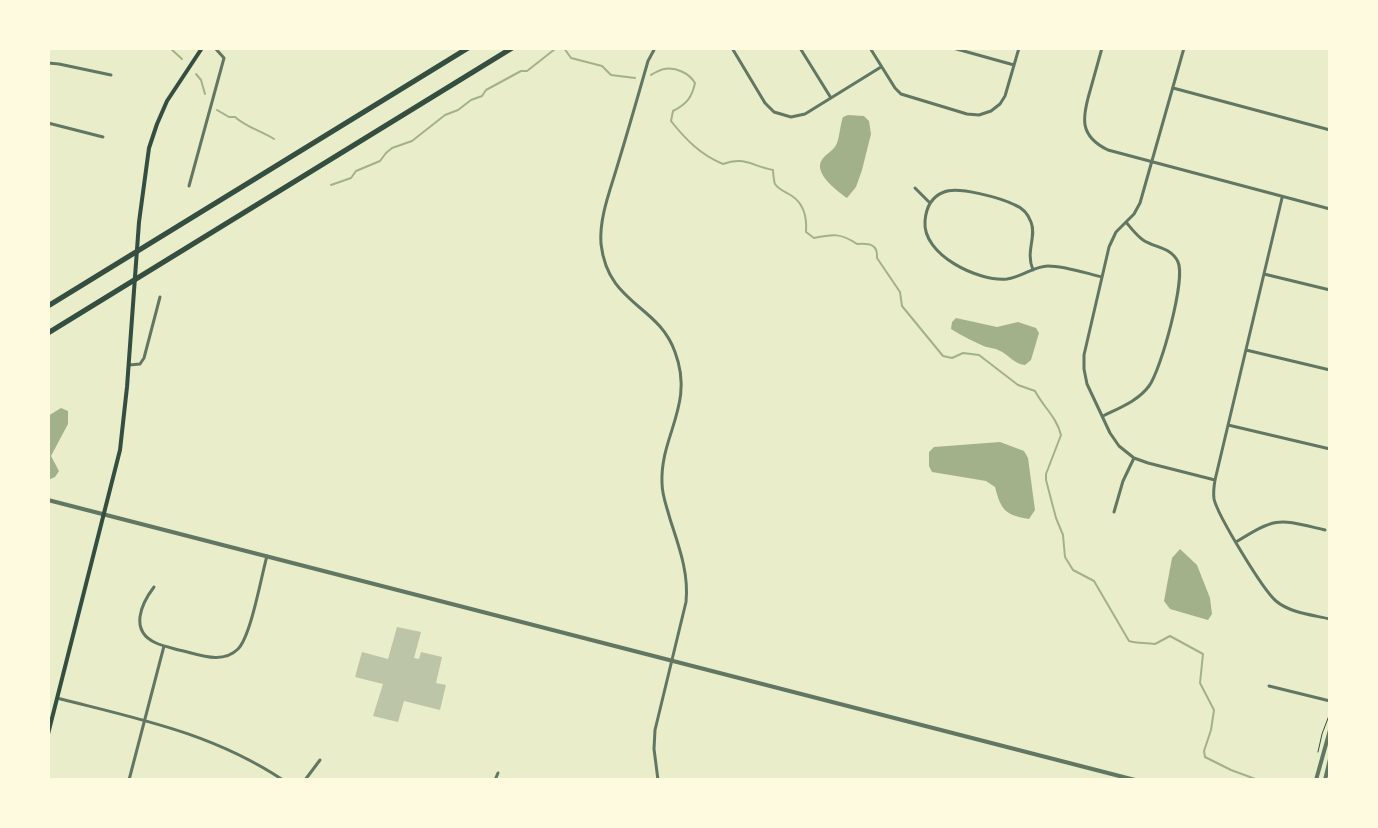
<!DOCTYPE html>
<style>
body{margin:0}
#map{position:relative;width:1378px;height:828px;overflow:hidden;background:#e9edc9;font-family:"Archivo Narrow",sans-serif}
canvas{display:block}
.frame{position:absolute;inset:0;border:50px solid #fefae0;pointer-events:none}
</style>
<div id="map">
<canvas width="1378" height="828"></canvas>
<div class="frame"></div>
</div>
<script>
const context = document.querySelector('canvas').getContext('2d');
context.lineJoin = 'round';
function paint(path, color) { context.fillStyle = color; context.fill(path, 'evenodd'); }
function trace(path, color, width, dash) { context.strokeStyle = color; context.lineWidth = width; context.lineCap = dash ? 'butt' : 'round'; context.setLineDash(dash || []); context.stroke(path); }
paint(new Path2D(`
 M848 115 864 116 869 121 871 134 862 170 856 187 847 198C836 190 810 171 824 157 829 152 834 150 837 143 840 135 840 125 843 117Z
 M956 318 997 327 1018 322 1036 328 1039 333 1031 360 1025 365C1013 364 1009 354 998 350 997 349 987 347 986 347 974 342 962 336 951 329L952 322Z
 M61 408 68 411V424L51 456 59 471 55 477 48 480V416Z
 M1000 442 1024 451 1028 458 1035 510 1029 519C1005 515 1001 510 995 487L986 481 932 472 929 466V452L934 447Z
 M1180 549 1197 565 1210 598 1212 614 1208 620 1170 609 1164 601 1172 558Z`), '#a3b18a');
trace(new Path2D(`
 M170 48 182 59
 M564 48 571 58 602 66 611 75 635 78
 M196 74 201 80 205 94
 M651 75C652 74 662 69 664 69 676 67 689 73 695 83 692 97 687 104 673 111L671 121C686 140 701 155 723 164 745 156 751 166 773 170 773 172 774 182 775 184 779 190 786 192 792 196 804 204 807 218 806 232L814 238C833 234 841 233 857 244 869 243 878 244 877 258L900 292 902 306 943 356 952 358 963 353 979 355 1018 385 1035 391C1044 408 1056 416 1061 435L1046 474V480L1056 518 1063 535 1065 557 1073 570 1094 581 1129 641C1138 644 1146 642 1155 644L1170 636 1203 654 1200 683 1214 710 1211 730 1204 751 1205 757 1231 770 1258 780
 M217 110 229 117H235C246 127 261 131 274 139
 M331 185 351 178 356 171 380 161 386 153 392 148 412 141 445 115 458 110 471 100 482 96 486 90 521 71H527L555 49 559 48`), '#a3b18a', 2);
paint(new Path2D(`
 M397 627 421 632 414 658 419 659 421 652 442 657 436 683 446 685 440 710 404 701 398 722 373 716 383 684 355 677 362 652 388 659Z`), '#bcc5a7');
trace(new Path2D(`
 M1318 752 1322 734 1330 713`), '#344e41', 1);
trace(new Path2D(`
 M655 48 648 61C638 96 628 131 617 167 610 191 599 218 601 244 608 305 658 304 675 352 695 405 660 435 662 483 662 496 667 507 670 519 679 547 689 573 686 602L655 730 654 749 658 780
 M732 48 765 103 774 112 791 117 805 114 881 67
 M800 48 831 98
 M870 48 895 88 901 94 967 114 979 115 991 111 1000 104 1005 96 1019 48
 M953 48 1014 65
 M1102 48C1098 62 1094 77 1090 91 1082 118 1079 136 1108 150L1330 209
 M1184 48 1140 203 1134 214 1116 232 1109 247 1084 355V369L1087 384 1110 433 1119 446 1134 458 1148 463 1215 480
 M48 63 59 64 111 75
 M1173 88 1330 130
 M48 123 103 137
 M189 186 224 58 215 48
 M915 188 930 203
 M1282 198 1215 480C1214 486 1213 492 1214 499 1218 516 1263 590 1276 601 1290 613 1313 615 1330 619
 M1033 270C1025 251 1037 237 1031 222 1028 214 1023 208 1015 205 1001 198 958 186 944 192 931 197 926 208 925 221 922 255 979 282 1007 279 1022 277 1034 266 1048 266 1065 266 1085 273 1102 277
 M1264 274 1330 290
 M1246 350 1330 370
 M129 365 140 364 144 358 160 297
 M1103 416C1119 408 1138 401 1149 386 1161 370 1186 279 1178 262 1171 247 1155 248 1143 240 1136 235 1131 228 1126 222
 M1228 425 1330 449
 M1114 512 1123 481 1134 458
 M1236 542C1278 516 1278 519 1325 530
 M154 587C141 604 129 631 156 643 163 646 172 648 179 650 198 654 222 665 238 649 251 636 261 577 267 556
 M1269 686 1330 701
 M57 698C139 719 212 733 283 780
 M129 780 164 646
 M305 780 320 760
 M495 780 498 773`), '#617663', 3);
trace(new Path2D(`
 M48 500 1135 780
 M1316 780 1330 730
 M1325 780 1330 759`), '#617663', 4);
trace(new Path2D(`
 M48 734 120 450 127 387 139 222 149 148 157 124 167 101 202 48`), '#344e41', 4);
trace(new Path2D(`
 M48 306 468 48
 M48 333 512 48`), '#344e41', 5);
</script>
